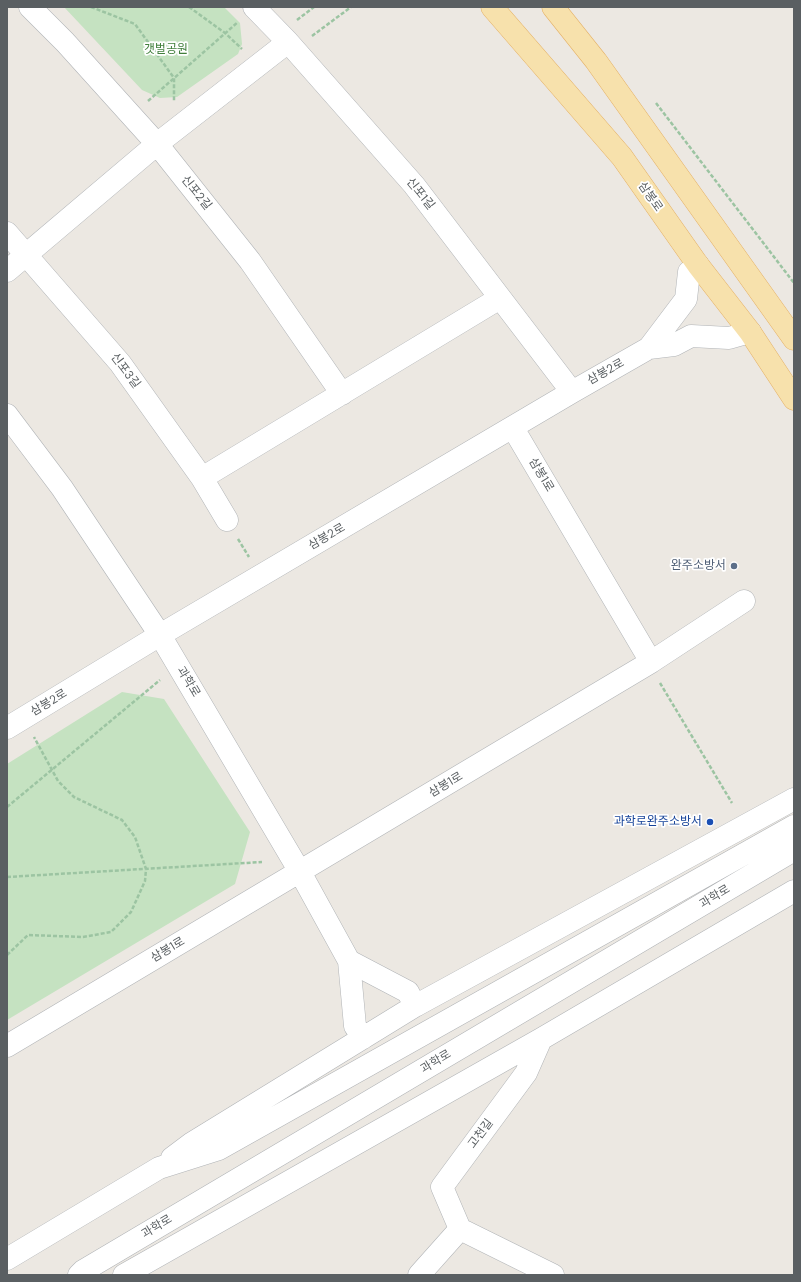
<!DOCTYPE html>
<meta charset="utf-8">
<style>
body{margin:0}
#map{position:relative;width:801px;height:1282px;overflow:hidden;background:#ece8e2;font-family:"DM Sans",sans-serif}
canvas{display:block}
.frame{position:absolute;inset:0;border:8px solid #5a5f62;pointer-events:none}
</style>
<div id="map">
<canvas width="801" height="1282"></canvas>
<div class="frame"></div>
</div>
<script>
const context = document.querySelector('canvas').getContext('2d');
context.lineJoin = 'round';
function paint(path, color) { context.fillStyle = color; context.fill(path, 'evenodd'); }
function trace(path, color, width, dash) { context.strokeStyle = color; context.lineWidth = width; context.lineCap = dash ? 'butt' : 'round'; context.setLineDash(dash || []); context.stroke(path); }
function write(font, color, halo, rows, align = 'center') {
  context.font = font + ' "DM Sans","Noto Sans KR",sans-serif'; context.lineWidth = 3.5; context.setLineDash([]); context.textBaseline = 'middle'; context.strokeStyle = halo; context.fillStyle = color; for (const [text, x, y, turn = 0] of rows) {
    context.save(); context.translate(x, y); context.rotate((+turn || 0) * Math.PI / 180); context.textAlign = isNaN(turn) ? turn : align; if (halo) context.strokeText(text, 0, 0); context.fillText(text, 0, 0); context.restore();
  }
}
paint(new Path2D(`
 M64 7H224L240 23 242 44 238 54 177 97 160 98 142 90Z
 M122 692 164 699 250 832 235 884 7 1020V764Z`), '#c5e2c1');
const minor = new Path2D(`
 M30 7 65 42 157 144 250 261 342 394
 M254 7 288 42 414 185 572 392
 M7 233 120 363 202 478 227 520
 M7 271 157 144 288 42
 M649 348 686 299 689 272 698 265
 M7 415 62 488 160 635 300 872 349 961 355 1026 363 1038
 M202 478 500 298
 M651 662 744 601
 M7 728 160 635 572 392 649 348 674 345 691 336 729 338 750 332
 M349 961 408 992 415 1006
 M7 1046 651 662 513 428
 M172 1158 192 1143 415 1006 794 799
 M460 1229 553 1275
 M7 1259 159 1168 219 1149 794 826
 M79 1275 83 1271 794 850
 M124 1275 541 1039 794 891
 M419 1275 460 1229 442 1187 526 1073 541 1039`);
const major = new Path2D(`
 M492 7 622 157 698 265 750 332 794 399
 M553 7 596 61 794 339`);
trace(minor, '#b0b3b6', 23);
trace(major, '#e4af63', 23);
trace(new Path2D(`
 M91 7 135 24 174 78V101
 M189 7 225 33 242 49
 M297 20 314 7
 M312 36 351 7
 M148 101 238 22
 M656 103 794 283
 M238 539 249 557
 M660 683 732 803
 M7 807 160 680
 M7 877 262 862
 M7 955 28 935 83 937 111 932 131 912 145 881 146 869 135 837 122 820 74 797 58 781 34 737`), '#9cc4a2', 2.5, [4, 2]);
trace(minor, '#fff', 22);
trace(major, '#f7e1ac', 22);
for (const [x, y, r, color] of [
 [734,566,4,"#5c6f8a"],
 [710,822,4,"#1a4fb4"]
]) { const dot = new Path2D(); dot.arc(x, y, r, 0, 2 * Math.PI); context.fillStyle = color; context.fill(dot); trace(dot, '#fff', 1.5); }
write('12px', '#417f3c', '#fff', [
 ["갯벌공원",166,50]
]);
write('12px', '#5a5f62', '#fff', [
 ["신포2길",196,193,51],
 ["신포1길",420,194,51],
 ["삼봉로",650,197,55],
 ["신포3길",125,371,53],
 ["삼봉2로",606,372,-29],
 ["삼봉1로",541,475,59],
 ["삼봉2로",327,537,-30],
 ["과학로",188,682,59],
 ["삼봉2로",49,703,-31],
 ["삼봉1로",446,785,-31],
 ["과학로",715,897,-31],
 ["삼봉1로",168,950,-31],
 ["과학로",436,1062,-31],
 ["고천길",481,1134,-53],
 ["과학로",157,1227,-31]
]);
write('12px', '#4e5e75', '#fff', [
 ["완주소방서",726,566]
], 'right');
write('12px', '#164399', '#fff', [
 ["과학로완주소방서",702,822]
], 'right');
</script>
